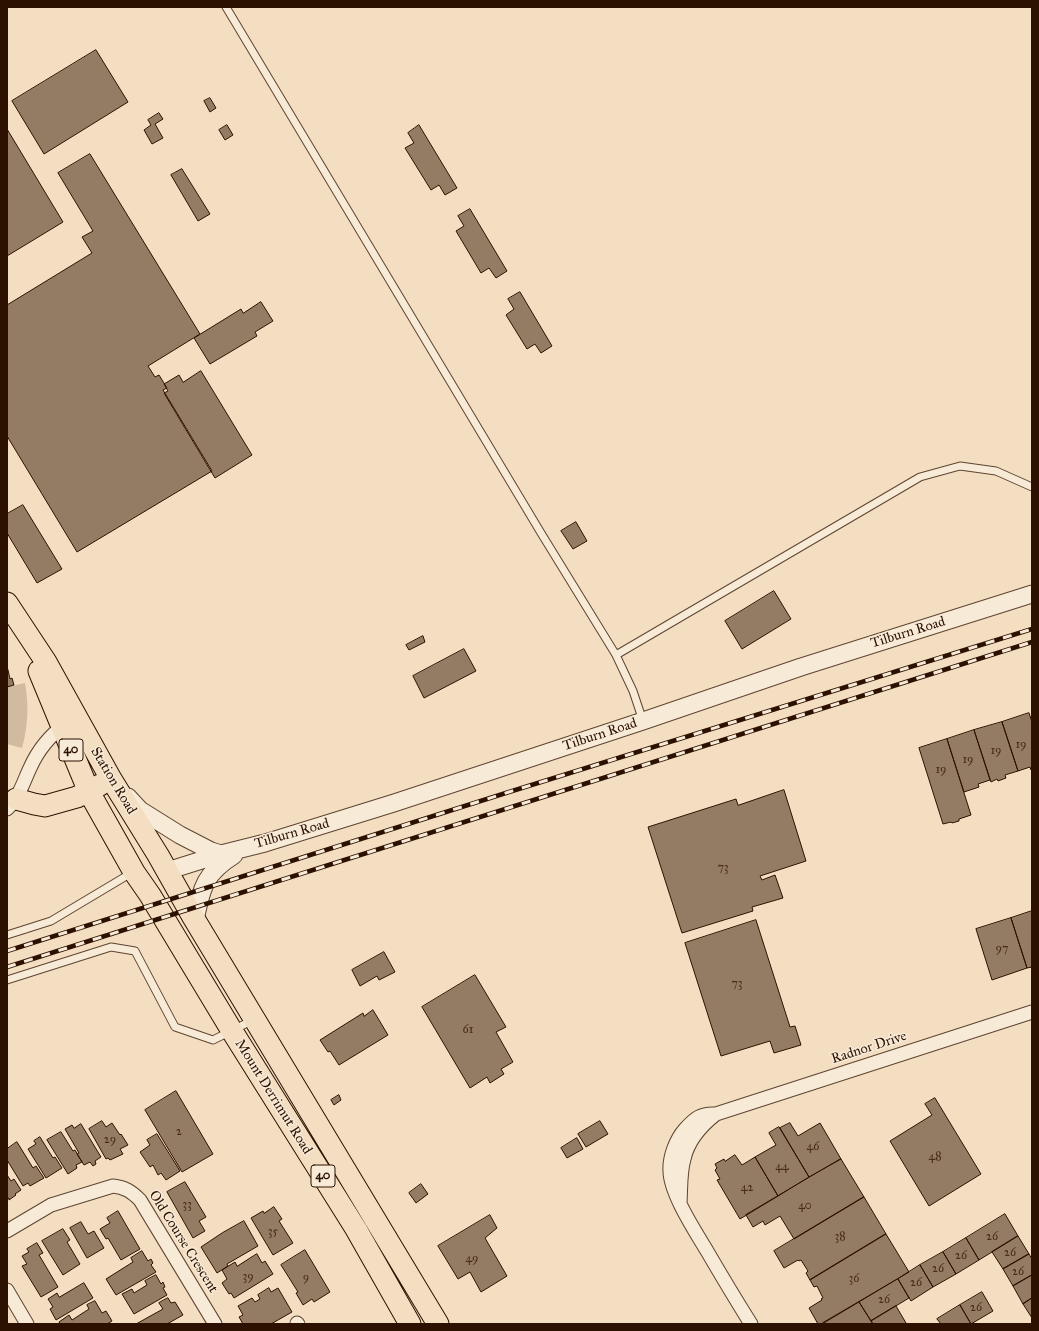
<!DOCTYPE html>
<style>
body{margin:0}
#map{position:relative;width:1039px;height:1331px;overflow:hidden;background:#f3dec1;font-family:"IM FELL Great Primer",serif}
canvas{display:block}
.frame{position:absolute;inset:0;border:8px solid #2d1100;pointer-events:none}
</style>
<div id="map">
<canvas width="1039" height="1331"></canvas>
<div class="frame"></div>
</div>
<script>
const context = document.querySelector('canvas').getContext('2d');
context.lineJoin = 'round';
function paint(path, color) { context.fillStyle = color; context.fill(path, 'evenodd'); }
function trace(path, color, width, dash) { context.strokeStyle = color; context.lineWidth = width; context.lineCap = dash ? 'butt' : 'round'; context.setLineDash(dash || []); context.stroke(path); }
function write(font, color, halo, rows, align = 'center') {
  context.font = font + ' "IM FELL Great Primer",serif'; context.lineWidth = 3; context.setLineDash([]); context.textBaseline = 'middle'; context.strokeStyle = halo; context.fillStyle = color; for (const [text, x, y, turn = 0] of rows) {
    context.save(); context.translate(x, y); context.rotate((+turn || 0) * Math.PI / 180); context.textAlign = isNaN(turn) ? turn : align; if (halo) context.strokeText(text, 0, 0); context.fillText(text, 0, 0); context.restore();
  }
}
paint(new Path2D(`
 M25 683C29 705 28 726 22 748L7 744V687Z`), '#d1bba0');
const building = new Path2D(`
 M96 50 128 102 44 154 12 101Z
 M210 98 216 108 210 112 204 101Z
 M159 113 163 119 155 124 163 138 152 144 144 130 151 125 148 120Z
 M227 125 233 135 225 140 219 130Z
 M419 125 457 188 445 195 439 185 431 190 405 148 414 143 408 133Z
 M7 129 63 222 7 256Z
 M90 154 200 334 148 366 155 377 159 375 167 388 163 390 212 471 77 552 7 436V305L92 253 82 237 93 231 58 173Z
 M182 169 210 214 198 221 171 175Z
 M470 209 507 271 496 278 489 268 481 273 456 231 464 226 458 216Z
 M520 292 552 346 541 353 535 344 527 349 506 315 514 309 508 299Z
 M261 302 273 321 255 332 257 336 210 364 194 338 241 309 243 313Z
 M201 371 252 455 215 478 164 393 168 391 164 384 179 375 183 382Z
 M23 505 62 569 37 583 7 533V514Z
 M576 522 587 541 573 549 561 531Z
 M774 591 791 619 742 649 725 621Z
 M423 636 425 642 409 650 406 645Z
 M464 649 476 671 424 698 413 676Z
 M8 670 10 679 12 678 14 685 7 687V671Z
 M1029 713 1032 722V770H1031L1030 767 1018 771 1002 722Z
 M1002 722 1018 771 1005 775 1006 778 998 781 997 779 991 782 974 730Z
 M974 730 990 780 978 784 979 787 964 792 947 739Z
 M947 739 971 815 959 819V821L952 823 951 822 943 824 919 748Z
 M784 790 806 861 760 876 762 880 775 875 783 898 752 907 753 911 682 933 648 827 736 799 738 805Z
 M1032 911V967L1027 968 1011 918Z
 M1011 918 1027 968 992 980 976 929Z
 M756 920 790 1027 795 1026 801 1045 774 1053 770 1041 721 1056 685 943Z
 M384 952 395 972 379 980 377 976 360 986 352 970Z
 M475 975 506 1027 496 1032 513 1062 501 1069 504 1074 490 1083 487 1077 470 1088 422 1007Z
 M373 1010 388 1035 339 1065 330 1051 328 1052 320 1040 363 1013 364 1016Z
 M176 1091 213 1154 182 1172 145 1110Z
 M339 1095 341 1100 334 1105 331 1100Z
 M935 1098 981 1174 929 1206 890 1141 932 1115 925 1104Z
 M102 1121 106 1127 112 1123 120 1135 121 1134 128 1145 120 1149 123 1154 110 1160 108 1158 106 1159 89 1129Z
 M600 1121 608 1134 586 1147 578 1134Z
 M790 1123 798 1136 820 1123 841 1159 809 1177 780 1128Z
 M81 1124 101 1157 95 1161 96 1164 93 1166 90 1162 84 1165 77 1154 79 1153 65 1129 72 1125 74 1128Z
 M779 1127 809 1177 778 1196 755 1157 776 1145 769 1133Z
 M61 1132 73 1151 75 1150 82 1162 76 1165 77 1168 68 1174 47 1140Z
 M157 1134 180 1171 166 1180 161 1173 158 1175 153 1165 150 1167 140 1152 150 1145 147 1140Z
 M40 1137 53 1158 55 1157 62 1168 46 1178 28 1149 36 1144 34 1141Z
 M577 1138 583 1149 567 1158 561 1148Z
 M17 1142 33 1168 36 1166 44 1178 30 1186 28 1183 23 1186 7 1160V1149Z
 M735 1155 742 1165 755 1157 778 1196 740 1219 717 1180 720 1179 715 1170 717 1168 715 1164 724 1159 725 1161Z
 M841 1159 864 1197 794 1239 780 1216 765 1225 763 1221 753 1227 746 1215Z
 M7 1175 11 1181 14 1179 21 1190 15 1194 16 1195 9 1200V1198L7 1199Z
 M185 1182 206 1217 199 1221 205 1231 193 1238 167 1192Z
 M421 1184 428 1194 416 1203 409 1193Z
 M864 1197 886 1234 810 1280 806 1273 808 1271 801 1260 799 1261 798 1260 784 1268 774 1251Z
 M274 1207 282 1219 279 1221 293 1243 273 1255 251 1218 263 1211 264 1213Z
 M118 1211 140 1249 121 1260 108 1238 106 1239 100 1229 110 1223 107 1218Z
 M1005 1214 1018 1236 979 1260 966 1238Z
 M490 1215 497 1228 485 1238 507 1276 481 1292 470 1272 458 1279 438 1246Z
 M244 1221 258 1246 227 1264 228 1266 217 1273 201 1247 222 1233Z
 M81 1222 88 1234 94 1231 104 1248 87 1258 70 1228Z
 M63 1229 70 1240 67 1242 80 1264 63 1275 42 1241Z
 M886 1234 909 1272 822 1324H818L809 1308 822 1300 821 1299 823 1298 817 1286 814 1287 810 1280Z
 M1018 1236 1029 1254 1003 1269 992 1252Z
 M966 1238 979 1260 956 1274 943 1252Z
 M37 1243 43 1253 39 1255 58 1287 41 1297 22 1266 27 1264 22 1256 29 1252 27 1249Z
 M305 1250 330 1292 314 1302 312 1299 303 1305 296 1293 298 1292 281 1265Z
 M142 1251 148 1261 151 1259 153 1263 151 1265 156 1272 116 1295 106 1279 133 1262 131 1258Z
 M943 1252 956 1274 933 1287 920 1265Z
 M257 1254 262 1263 265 1261 273 1274 234 1298 231 1293 229 1294 222 1283 227 1279 222 1270 235 1262 237 1266Z
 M1029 1254 1032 1259V1275L1013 1286 1003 1269Z
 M920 1265 933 1287 911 1301 898 1279Z
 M156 1275 161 1284 163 1282 165 1287 163 1288 167 1295 134 1314 122 1294 132 1289 134 1293 147 1285 145 1281Z
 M1032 1275V1298L1023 1304 1013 1286Z
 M898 1279 909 1298 871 1321 859 1302Z
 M84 1283 93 1298 56 1320 50 1309 53 1307 48 1299 57 1293 59 1297Z
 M269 1288 271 1292 278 1288 292 1312 271 1324H243L239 1317 243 1315 238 1306 252 1298 255 1302 260 1299 258 1295Z
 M982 1292 993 1311 971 1324 960 1305Z
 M168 1298 171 1303 175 1302 183 1315 167 1324H136L163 1309 159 1303Z
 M1032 1298V1318L1023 1304Z
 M95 1301 102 1313 106 1311 112 1321 107 1324H60L59 1322 69 1315 72 1320 89 1309 87 1305Z
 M859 1302 873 1324H824L823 1323Z
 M960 1305 971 1324H941L937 1319Z
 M896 1306 906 1323 904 1324H873L871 1321Z`);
paint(building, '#947c64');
trace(building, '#2d1100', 1);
const service = new Path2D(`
 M226 7 541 533 616 655 633 691 643 721
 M616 655 920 477 960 466 996 471 1032 487
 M7 935 51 921 133 872
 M7 980 111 947 135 951 175 1027 213 1040 245 1024 250 1017`);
const minor = new Path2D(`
 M7 809C19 798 23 783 30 768 38 750 50 735 67 723
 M716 1114C701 1113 695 1118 685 1129 676 1139 669 1157 670 1171 670 1193 695 1231 707 1251 721 1275 736 1300 751 1324
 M680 1203C681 1188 680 1173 684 1159 688 1141 702 1125 716 1114L1032 1012
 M7 1231 51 1205 113 1186C125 1187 132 1192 140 1200L215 1324
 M7 1290 27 1324
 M297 1323 298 1324`);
const tertiary = new Path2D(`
 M128 797 140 810 180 835 211 851 221 854
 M167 871 221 854 265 843 394 803 643 721 801 667 1032 594
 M195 920C202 887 204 874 234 855`);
const primary = new Path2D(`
 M7 603 46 662 111 779 158 855 193 917 438 1324
 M39 671 89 792 134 872 150 895 232 1031 356 1229 410 1324
 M16 799 34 804 45 806 77 797 100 785`);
trace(service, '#5e4430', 9);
trace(minor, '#5e4430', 15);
trace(tertiary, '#5e4430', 19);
trace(primary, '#2d1100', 23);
trace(service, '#f7ead7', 7);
trace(minor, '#f7ead7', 13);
trace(tertiary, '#f7ead7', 17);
trace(primary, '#f3dec1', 21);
const rail = new Path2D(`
 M7 951 509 792 1032 629
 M7 967 1032 642`);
trace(rail, '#2d1100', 4.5);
trace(rail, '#f7ead7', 3, [9]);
write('12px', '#472c19', null, [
 ["19",1021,745],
 ["19",996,751],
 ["19",968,760],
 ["19",941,770],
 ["73",723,868],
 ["97",1002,949],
 ["73",737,984],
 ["61",468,1030],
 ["2",179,1132],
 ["29",110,1140],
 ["46",813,1147],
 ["48",935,1157],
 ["44",782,1167],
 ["42",747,1188],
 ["33",187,1205],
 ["40",805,1206],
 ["35",273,1232],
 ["38",840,1237],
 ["26",992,1237],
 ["26",1010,1253],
 ["26",961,1256],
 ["49",472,1259],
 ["26",938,1269],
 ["26",1018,1272],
 ["39",248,1277],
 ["9",306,1278],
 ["36",854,1279],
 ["26",916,1283],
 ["26",884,1300],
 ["26",976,1308]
]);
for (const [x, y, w] of [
 [71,750,24],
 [323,1176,24]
]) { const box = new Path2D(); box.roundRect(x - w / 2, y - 11, w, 22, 3); context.fillStyle = '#f7ead7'; context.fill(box); trace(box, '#2d1100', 1); }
write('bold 13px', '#2d1100', null, [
 ["40",71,750],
 ["40",323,1176]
]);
write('14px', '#2d1100', '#f7ead7', [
 ["Tilburn Road",908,633,-17],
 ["Tilburn Road",600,735,-18],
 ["Station Road",113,781,59],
 ["Tilburn Road",292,834,-16],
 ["Radnor Drive",869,1048,-18],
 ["Mount Derrimut Road",273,1097,58],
 ["Old Course Crescent",183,1242,58]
]);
</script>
